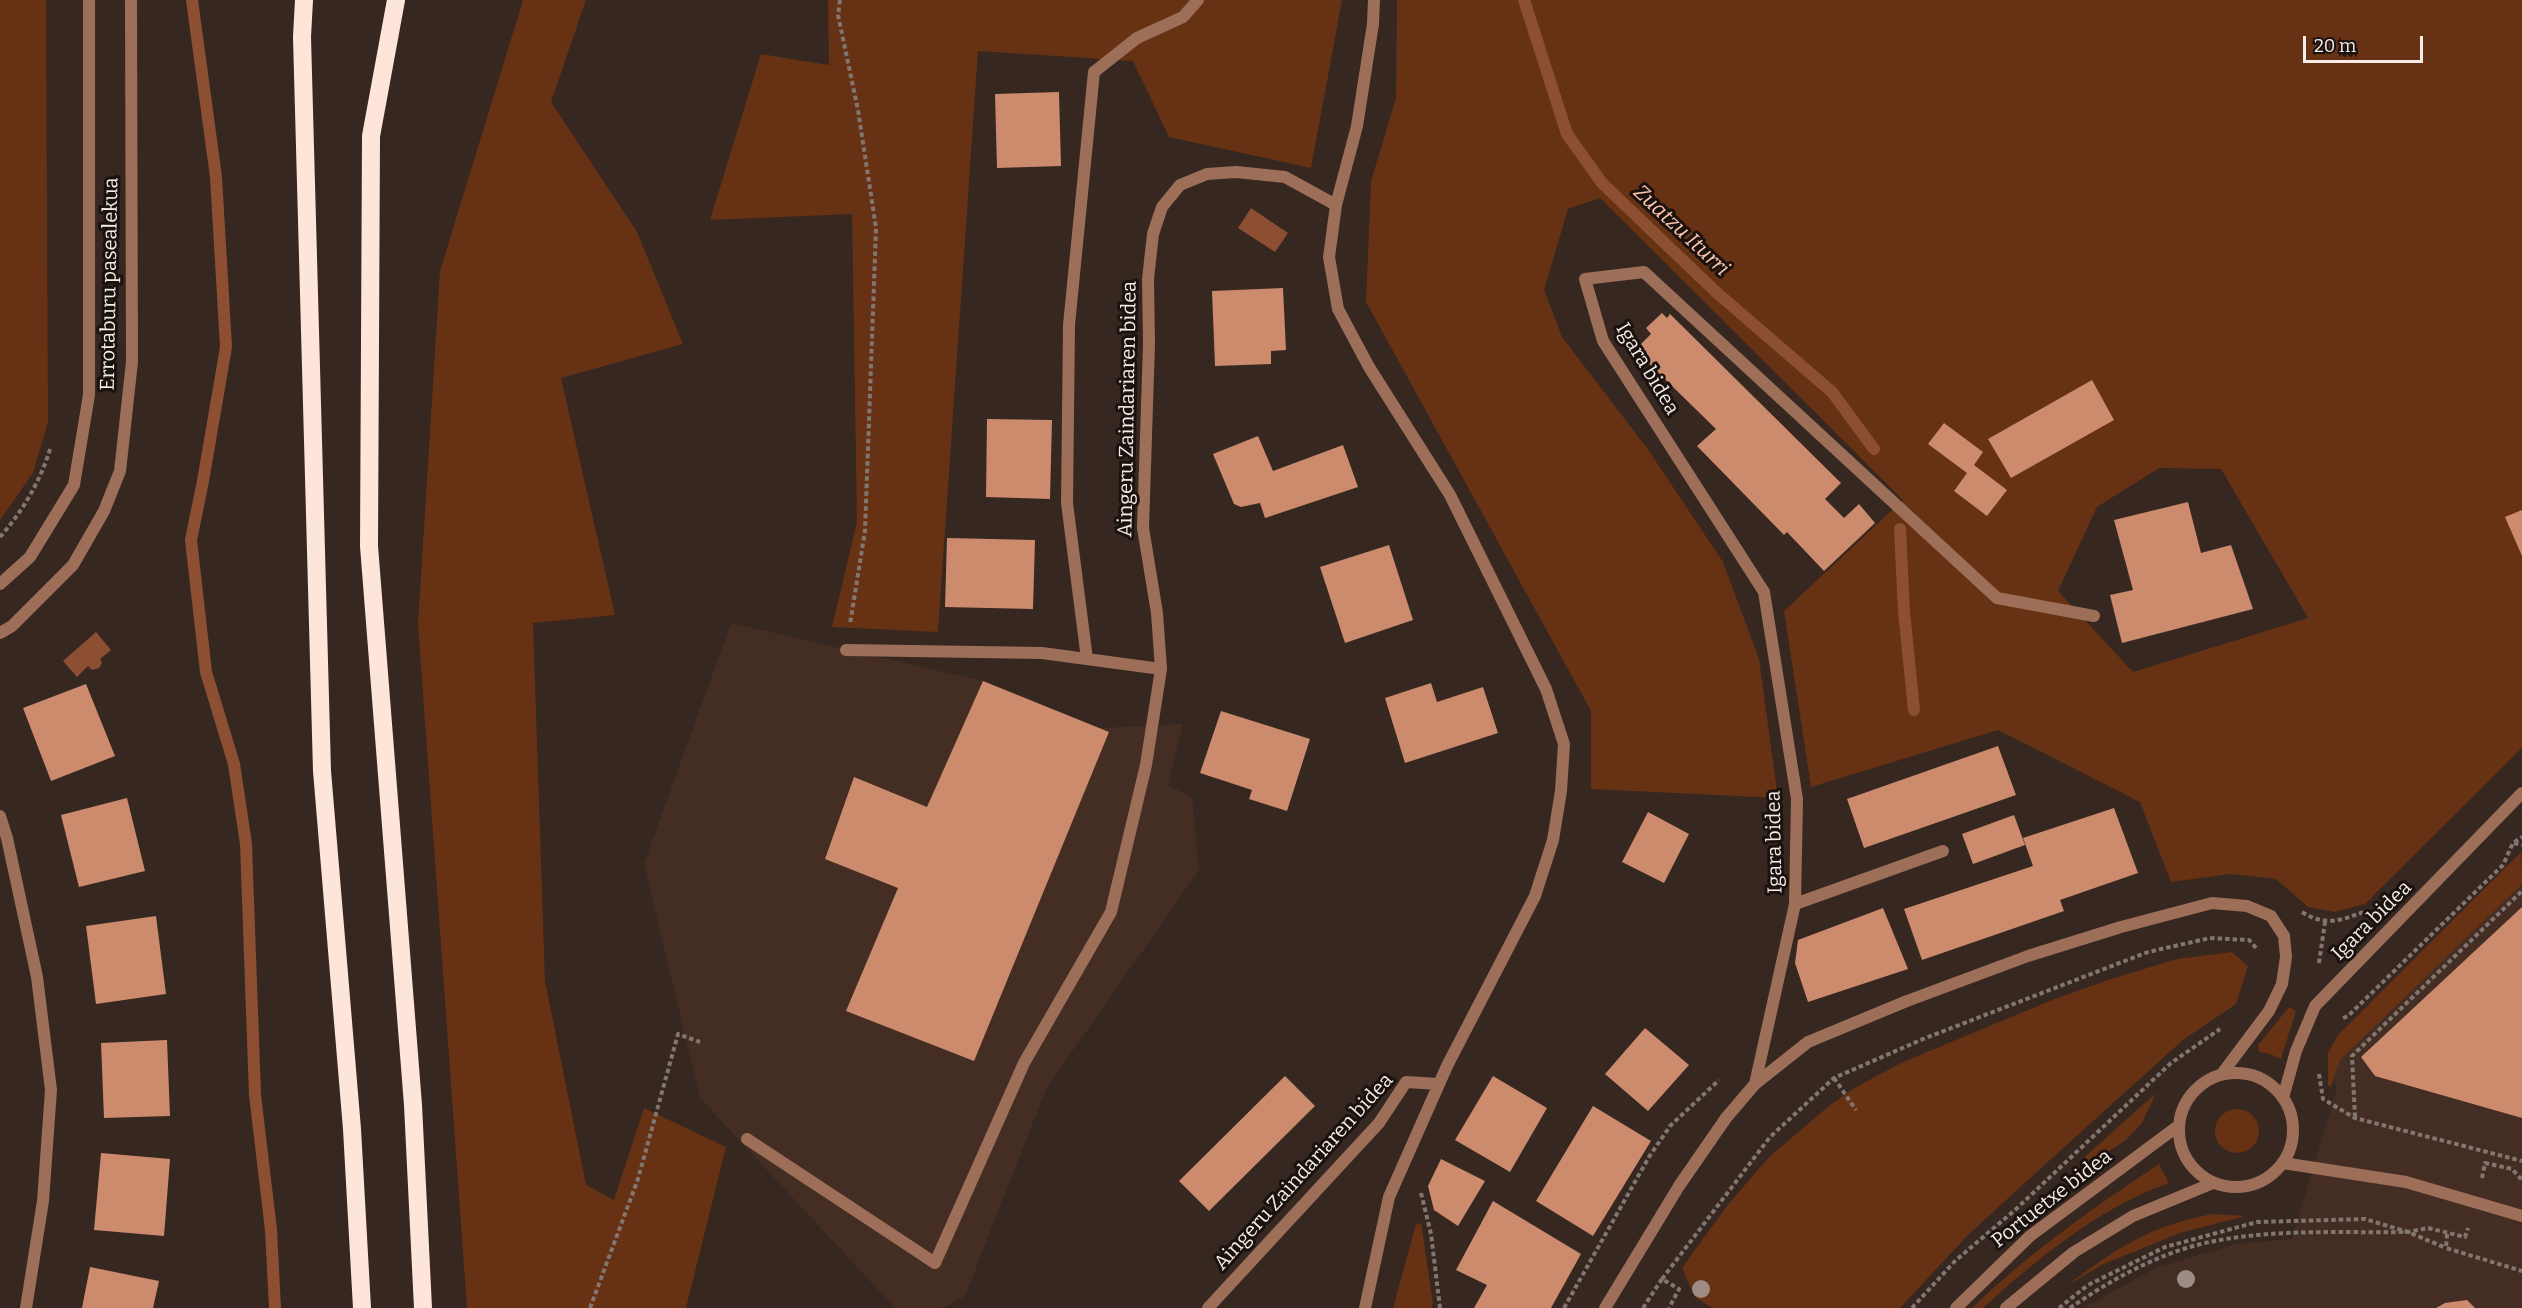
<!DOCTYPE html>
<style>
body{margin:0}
#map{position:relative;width:2522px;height:1308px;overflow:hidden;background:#362720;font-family:Bitter,serif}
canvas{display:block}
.scale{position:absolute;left:2303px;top:36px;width:120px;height:27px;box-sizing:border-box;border:3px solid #f7ede8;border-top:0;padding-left:8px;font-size:18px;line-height:21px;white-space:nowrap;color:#f7ede8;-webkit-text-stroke:4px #19120e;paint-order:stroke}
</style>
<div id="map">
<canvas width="2522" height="1308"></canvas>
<div class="scale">20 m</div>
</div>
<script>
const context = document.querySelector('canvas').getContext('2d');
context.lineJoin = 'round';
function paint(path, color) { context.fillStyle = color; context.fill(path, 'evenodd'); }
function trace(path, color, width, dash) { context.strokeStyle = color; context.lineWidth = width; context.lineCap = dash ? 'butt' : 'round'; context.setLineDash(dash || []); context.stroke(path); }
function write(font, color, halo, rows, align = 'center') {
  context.font = font + ' Bitter,serif'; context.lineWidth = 6; context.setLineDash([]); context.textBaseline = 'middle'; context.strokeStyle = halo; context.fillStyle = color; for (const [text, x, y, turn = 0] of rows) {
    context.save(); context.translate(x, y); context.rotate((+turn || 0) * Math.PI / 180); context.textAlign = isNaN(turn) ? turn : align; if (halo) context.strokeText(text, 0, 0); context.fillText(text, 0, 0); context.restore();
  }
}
paint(new Path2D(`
 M731 623 983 681 1100 728 1183 724 1168 785 1192 797 1199 870 1046 1089 965 1296 943 1308H895L700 1098 644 864Z
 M2522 854V1308H2083L2156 1268 2236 1244 2292 1239 2336 1091 2332 1044Z`), '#442e24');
paint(new Path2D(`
 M0 0H46L48 422 33 473 0 520Z
 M523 0H586L551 102 637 232 683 344 561 378 615 615 533 623 545 981 586 1185 614 1200 644 1108 726 1147 686 1308H467L418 624 440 271Z
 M828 0H1342L1311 168 1169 137 1133 61 978 51 938 632 832 627 857 522 852 214 710 220 761 54 829 65Z
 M1397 0H2522V748L2365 904 2335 912 2308 907 2276 879 2231 874 2171 882 2140 802 1998 730 1811 787 1784 611 1903 500 1600 198 1568 209 1544 290 1562 337 1647 448 1723 562 1759 659 1778 798 1591 789V711L1366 302 1371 181 1396 98ZM2159 468 2221 469 2308 618 2133 672 2058 591 2097 507Z
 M2521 852 2522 884 2340 1060 2331 1086H2328V1053L2338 1035Z
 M2232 952 2248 966 2236 1004 2183 1040 2040 1169 1968 1235 1900 1308H1712L1695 1297 1682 1268 1726 1207 1769 1157 1830 1105 1858 1086 1903 1062 2052 1000 2108 980 2177 959Z
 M2289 1007 2296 1011 2281 1059 2270 1054 2259 1052 2258 1045Z
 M2156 1093 2142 1123 2127 1139 2083 1169 2078 1163Z
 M2215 1131a22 22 0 1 1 44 0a22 22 0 1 1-44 0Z
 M2159 1164 2169 1183C2099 1208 2038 1258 1983 1308H1972C2029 1253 2093 1208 2159 1164Z
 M2212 1214 2246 1216 2180 1233 2104 1264 2066 1286C2116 1249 2149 1226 2212 1214Z
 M1421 1223 1433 1303 1431 1308H1393L1416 1224Z`), '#673114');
paint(new Path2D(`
 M1251 208 1288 233 1275 252 1238 228Z
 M96 632 111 650 100 659 102 663 99 668 92 670 88 666 77 677 63 661Z`), '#8c4f32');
trace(new Path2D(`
 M192 0 216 177 226 347 203 481 191 540 206 672 234 764 246 844 255 1095 271 1230 275 1308
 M1524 0 1567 134 1602 183 1716 292 1832 392 1874 449
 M1900 529 1904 612 1914 710`), '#8c4f32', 12);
paint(new Path2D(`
 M1059 92 1061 166 997 168 995 94Z
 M1283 288 1286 350 1271 351V364L1215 366 1212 291Z
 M1662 313 1667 318 1670 314 1841 483 1825 499 1844 518 1859 504 1875 523 1824 571 1787 532 1784 535 1697 446 1716 429 1635 350 1651 334 1646 328Z
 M2092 380 2114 420 2011 478 1988 439Z
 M987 419 1052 420 1050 499 986 497Z
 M1944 423 1983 452 1974 465 2007 490 1987 516 1954 491 1967 473 1928 444Z
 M1258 436 1273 471 1343 445 1358 487 1265 518 1260 503 1241 507 1234 504 1213 454Z
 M2188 502 2201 553 2231 545 2253 609 2122 643 2110 595 2133 590 2114 520Z
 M2522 510V556L2505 517Z
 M947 538 1035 540 1033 609 945 607Z
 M1389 545 1413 620 1345 643 1320 567Z
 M983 681 1109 732 974 1061 846 1011 898 888 825 859 854 777 927 807Z
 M1431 683 1437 702 1483 687 1498 733 1405 763 1385 698Z
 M86 684 115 756 51 781 23 708Z
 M1221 711 1310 739 1287 811 1249 799 1252 790 1200 773Z
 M1998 746 2016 795 1864 848 1847 799Z
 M127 798 145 871 79 887 61 815Z
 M2114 808 2138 873 2060 900 2064 911 1922 960 1904 909 2033 866 2023 838Z
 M1648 812 1689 834 1664 883 1622 862Z
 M2014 815 2025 845 1973 864 1962 834Z
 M2522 907V1118L2375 1076 2361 1057Z
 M1883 908 1908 969 1808 1002 1795 963 1798 940Z
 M156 916 166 994 96 1004 86 926Z
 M1645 1028 1689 1065 1648 1111 1605 1074Z
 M167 1040 170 1116 104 1118 101 1043Z
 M1285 1076 1315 1106 1209 1211 1179 1181Z
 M1493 1076 1547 1108 1510 1172 1455 1140Z
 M1593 1106 1651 1141 1593 1236 1536 1201Z
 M101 1153 170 1159 164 1236 94 1230Z
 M1441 1159 1485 1181 1458 1226 1434 1210 1428 1186Z
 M1493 1201 1581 1254 1551 1308H1474L1487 1285 1456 1270Z
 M90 1267 159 1281 153 1308H82Z
 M2467 1300 2475 1308H2436L2445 1303Z`), '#cd8b6d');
trace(new Path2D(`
 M840 0 838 15 858 110 876 228 865 531 850 624
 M0 537C23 511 41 480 51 446
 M2514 843 2522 845
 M2302 912C2327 928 2344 919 2369 910
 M2319 963 2325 922
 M2343 1018 2348 1016 2503 865 2513 843 2522 837
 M2319 1074 2323 1099 2355 1118 2522 1161
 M1834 1078 1856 1110
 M2355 1117 2352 1056 2522 891
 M2482 1178 2485 1163 2512 1169 2522 1180
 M1421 1193 1431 1234 1440 1308
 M2447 1234 2446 1248 2522 1271
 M1662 1279 1770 1137 1834 1078 1923 1039 2148 952 2210 938 2249 940 2258 950
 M590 1308 638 1179 678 1034 700 1042
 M1564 1308 1649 1157 1670 1126 1719 1080
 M1643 1308 1662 1279 1679 1289 1669 1308
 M1912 1308 1955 1261 2015 1210 2171 1063 2220 1029
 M2059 1308 2088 1285 2165 1247 2257 1222 2365 1219 2408 1232 2446 1248
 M2070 1308C2115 1277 2166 1249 2220 1240 2281 1229 2345 1233 2408 1232L2428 1228 2465 1237 2468 1228`), '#837670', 4, [4.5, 3]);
trace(new Path2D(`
 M1795 904 1943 851
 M747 1139 935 1263 1024 1063 1111 912 1146 765 1161 669`), '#9d6e58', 12);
trace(new Path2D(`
 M0 584 30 557 74 485 89 395V0
 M0 633 12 626 73 565 104 511 120 471 132 362 131 0
 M846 650 1042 653 1161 669 1157 613 1143 528 1149 344 1148 279 1153 234 1162 207 1180 185 1207 174 1236 172 1285 177 1336 205
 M1087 659 1067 503 1069 325 1094 72 1137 38 1183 17 1198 0
 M0 816 7 838 37 977 51 1090 43 1201 26 1308
 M2179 1130a57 57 0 1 1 114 0a57 57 0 1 1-114 0Z
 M1755 1084 1795 904 1797 799 1764 592 1603 341 1585 279 1644 272 1997 598 2094 616
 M2283 1098 2296 1051 2315 1006 2522 793
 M2283 1163 2406 1182 2522 1216
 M1208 1308 1379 1123 1406 1082 1438 1084
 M1365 1308 1389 1197 1447 1066 1535 896 1553 840 1561 791 1564 744 1546 689 1450 495 1369 367 1338 309 1329 257 1336 205 1357 126 1373 24 1374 0
 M1605 1308 1679 1186 1726 1118 1755 1084 1808 1042 1907 1001 2028 956 2121 927 2212 903 2247 906 2271 916 2284 936 2286 957 2282 984 2269 1011 2221 1075
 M1956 1308 2030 1236 2178 1126
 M2006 1308 2074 1252 2133 1216 2213 1183`), '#9d6e58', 12);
trace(new Path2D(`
 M304 0 302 37 322 771 352 1129 362 1308
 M396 0 371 136 369 546 413 1105 423 1308`), '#fde5da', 18);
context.fillStyle = '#9d8c84';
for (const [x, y] of [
 [2186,1279],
 [1701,1289]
]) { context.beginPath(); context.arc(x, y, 9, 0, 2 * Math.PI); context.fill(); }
write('20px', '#f7ede8', '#19120e', [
 ["Errotaburu pasealekua",110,284,-89],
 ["Igara bidea",1647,369,59],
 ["Aingeru Zaindariaren bidea",1128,409,-89],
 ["Igara bidea",1775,842,-91],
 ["Igara bidea",2372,921,-45],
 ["Aingeru Zaindariaren bidea",1304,1172,-48],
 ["Portuetxe bidea",2052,1199,-38]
]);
write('italic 21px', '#fdc5ac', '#19120e', [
 ["Zuatzu Iturri",1681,231,43]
]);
</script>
